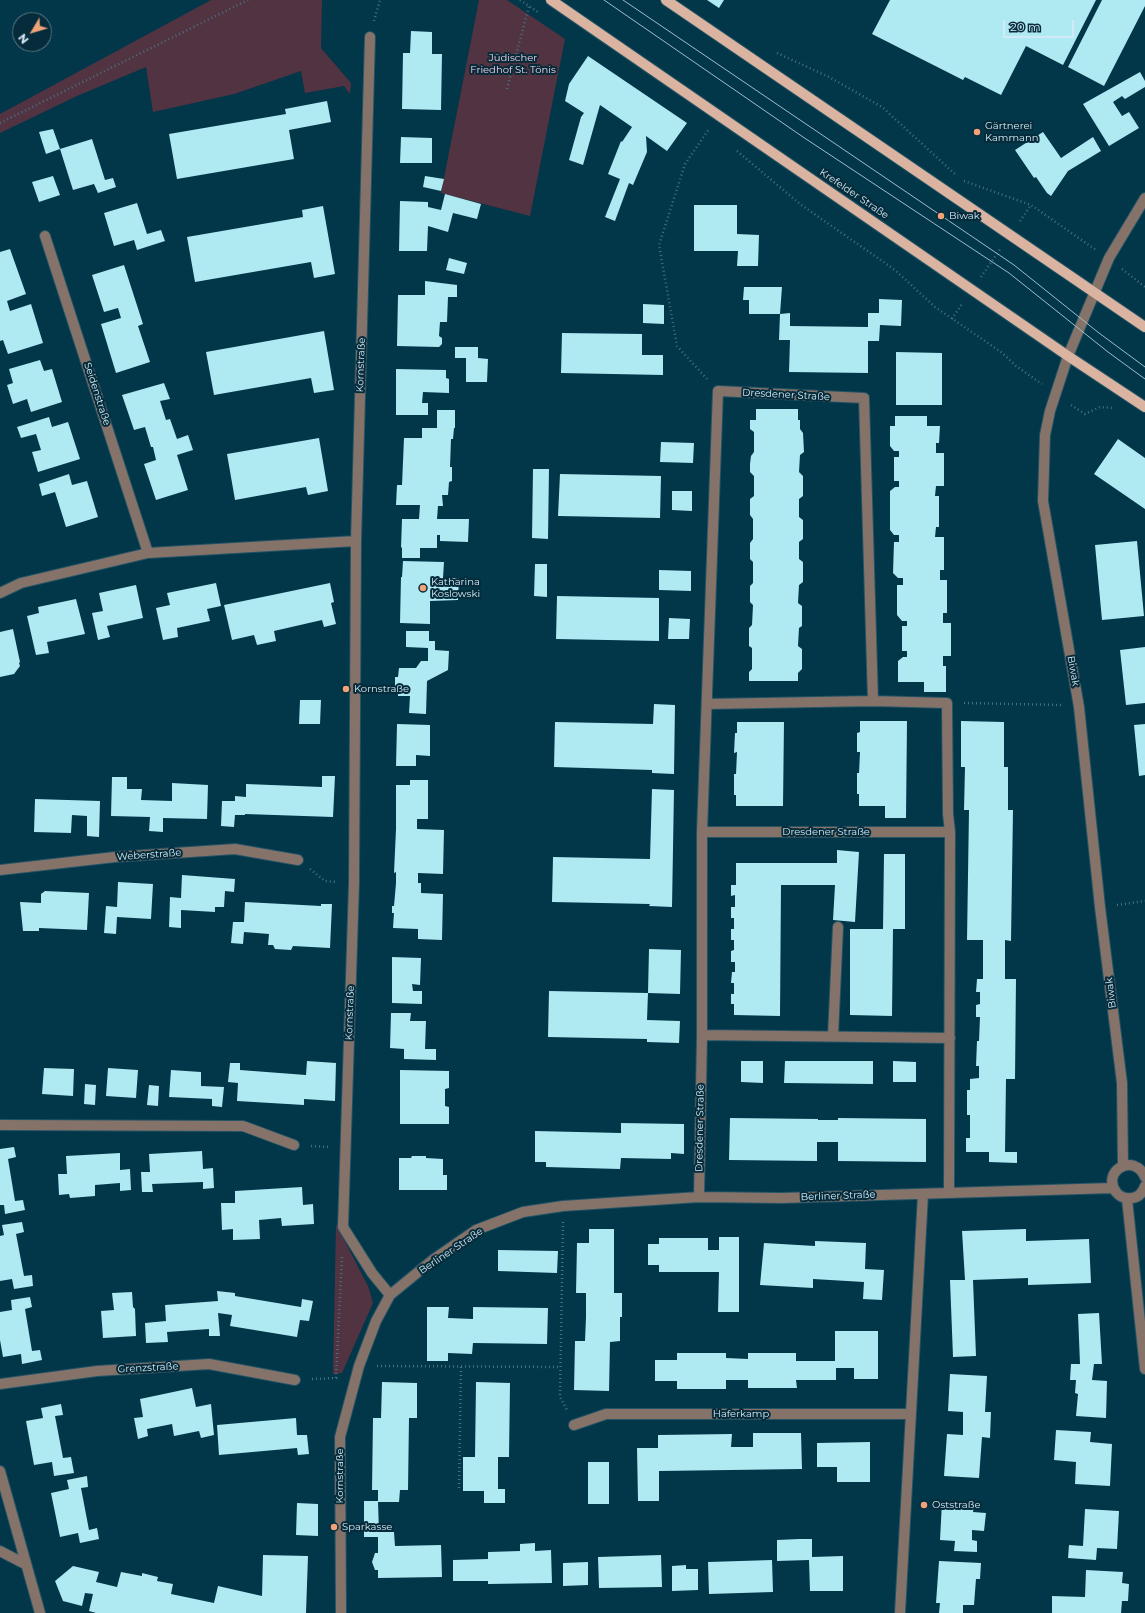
<!DOCTYPE html>
<meta charset="utf-8">
<style>
body{margin:0}
#map{position:relative;width:1145px;height:1613px;overflow:hidden;background:#023649;font-family:Montserrat,sans-serif}
canvas{display:block}
.north{position:absolute;left:12px;top:12px;width:40px;height:40px;box-sizing:border-box;background:#062b3a;border:1px solid #587785;border-radius:50%;rotate:232deg;font-size:11px;font-weight:700;line-height:16px;text-align:center;color:#d2eaf6}
.north::after{content:'';display:block;margin:auto;width:14px;height:18px;background:#f0a279;clip-path:polygon(50% 0,100% 100%,50% 72%,0 100%)}
.scale{position:absolute;left:1003px;top:20px;width:71px;height:18px;box-sizing:border-box;border:2px solid #d2eaf6;border-top:0;padding-left:5px;font-size:12px;line-height:14px;white-space:nowrap;color:#d2eaf6;-webkit-text-stroke:3px #062b3a;paint-order:stroke}
</style>
<div id="map">
<canvas width="1145" height="1613"></canvas>
<div class="north">N</div>
<div class="scale">20 m</div>
</div>
<script>
const context = document.querySelector('canvas').getContext('2d');
context.lineJoin = 'round';
function paint(path, color) { context.fillStyle = color; context.fill(path, 'evenodd'); }
function trace(path, color, width, dash) { context.strokeStyle = color; context.lineWidth = width; context.lineCap = dash ? 'butt' : 'round'; context.setLineDash(dash || []); context.stroke(path); }
function write(font, color, halo, rows, align = 'center') {
  context.font = font + ' Montserrat,sans-serif'; context.lineWidth = 4; context.setLineDash([]); context.textBaseline = 'middle'; context.strokeStyle = halo; context.fillStyle = color; for (const [text, x, y, turn = 0] of rows) {
    context.save(); context.translate(x, y); context.rotate((+turn || 0) * Math.PI / 180); context.textAlign = isNaN(turn) ? turn : align; if (halo) context.strokeText(text, 0, 0); context.fillText(text, 0, 0); context.restore();
  }
}
paint(new Path2D(`
 M211 0H322L321 48 351 83 350 94 344 86 305 93 301 71 234 94 153 112 146 67 77 96 0 133V114Z
 M479 0H507L565 39 530 216 441 193Z
 M336 1224 368 1286 373 1303 342 1373 333 1374Z`), '#523342');
paint(new Path2D(`
 M707 0H724L719 8Z
 M890 0H1096L1063 65 1026 46 1001 95 965 77 963 80 872 34Z
 M1102 0H1145V6L1104 86 1068 67Z
 M411 31 432 32V54H442L441 110 402 109 403 53H410Z
 M588 56 687 123 667 151 646 136 647 152 633 185 629 183 615 221 605 217 620 179 608 174 621 141 622 142 632 127 600 105 583 165 569 160 581 117 584 113 565 101 569 84Z
 M1140 72 1145 81V87L1125 99 1122 96 1113 102 1122 116 1129 112 1139 128 1109 146 1083 104Z
 M327 101 331 122 289 130 294 159 177 179 169 134 286 114 285 109Z
 M53 129 60 149 46 154 39 132Z
 M1043 132 1061 158 1093 137 1101 151 1068 171 1051 196 1047 193 1036 177 1034 178 1015 150Z
 M401 137 432 138V163H400Z
 M92 139 105 180 113 178 116 187 98 193 94 184 73 190 60 149Z
 M53 176 60 195 39 202 32 182Z
 M425 176 444 179 441 191 423 187Z
 M445 194 481 204 477 219 453 213 448 232 428 226 427 251H399L400 201 428 202V207L441 210Z
 M137 203 147 234 161 230 165 241 137 250 134 240 114 246 104 213Z
 M694 205H737V234L759 235 758 266H737L738 251H694Z
 M323 206 335 274 314 278 311 262 195 282 187 237 303 217 302 210Z
 M10 249 26 294 7 301 10 311 31 304 43 343 8 354 3 340 0 341V252Z
 M449 258 467 263 464 274 446 270Z
 M124 265 143 324 138 326 150 362 116 373 101 324 121 318 118 308 104 312 92 275Z
 M425 281 457 285V297H448L447 322H440L439 336 442 338V344L439 347 397 346 398 295H425Z
 M744 287H782L780 314H749V300H743Z
 M879 299 902 300 901 326 880 325 879 341H868V373L789 372 790 340H779L780 314 790 313V326L868 327V313H879Z
 M643 304 664 305V324L643 323Z
 M324 331 334 390 314 393 311 378 214 395 206 352Z
 M562 333 642 334V355H663V375L561 373Z
 M455 347H478V358L488 359 487 382H466V358H455Z
 M896 352 942 353V405H896Z
 M40 360 44 371 52 369 62 402 31 412 27 399 13 404 7 385 13 383 9 369Z
 M396 369 446 370V378L449 379V393L423 392 422 403H428V415H396Z
 M164 383 170 399 160 401 166 420 170 419 177 439 188 435 193 450 177 455 188 490 156 500 144 464 156 460 153 447H151L145 427 134 430 122 395Z
 M756 409H798V420H800V429L803 433 804 452 800 455 799 472 803 476V496L799 499V517L803 520V539L799 542V559L803 562V582L799 585 798 603 802 606V626L799 628 798 646 802 649V669L798 673V681H749V672L752 669V648L749 646V628L752 625 753 605 750 602V586L753 583V562L750 559V543L753 539V519L750 515V499L754 496V476L750 472V464L751 456 754 452V432L750 429V420H756Z
 M437 410H455V428H454L453 439H451L450 467H452V481L449 482 448 495H442L443 506H438L437 519H469L468 542 440 541V535H437V548H420V558H402V547L401 548 402 519H419L420 505H396L397 485H402L404 438H422V428H437Z
 M895 416H927V426H940L939 443H936V453H944V486H936L935 496H939V527H936L935 537H944V570H940V580H947V613H943V623H951V656H943V666H946V692H924V682H898V661L903 657H907V651H902V626H907V621H902L897 615V585H903V578H898L893 573 894 542H899V535H894L890 530V491L895 487H899V481H894V457H899V451H894L890 446V426H895Z
 M49 417 52 427 68 422 80 459 38 472 32 452 41 450 36 434 21 438 17 427Z
 M319 438 328 491 308 495 306 487 235 500 227 454Z
 M1118 439 1145 458V509L1094 474Z
 M661 442 694 443 693 463 660 462Z
 M533 469H549L548 539 532 538Z
 M69 474 72 485 87 481 98 517 66 527 55 492 42 496 39 484Z
 M560 474 661 476 660 518 558 516Z
 M672 491H692V511L672 510Z
 M1137 541 1144 616 1102 620 1095 545Z
 M403 561 444 562 443 578H459L458 600 430 601V624L400 623 401 577H402Z
 M535 564H547V597L534 596Z
 M659 570 691 571V591L659 590Z
 M216 583 221 606 207 609 210 621 177 628 178 637 163 640 156 608 170 605 167 593Z
 M330 583 334 602 331 603 336 624 324 627 322 620 274 631 276 641 257 645 254 635 232 640 224 605Z
 M136 585 143 618 107 626 110 637 98 640 92 613 103 611 99 593Z
 M557 596 659 598V641L556 639Z
 M76 599 85 634 47 642 49 653 36 655 27 616 39 613 38 607Z
 M669 618 690 619 689 639H668Z
 M13 629 20 662 19 663 20 666 14 674 0 677V632Z
 M406 631H429V641H435V650L449 651 448 670 427 681 426 714 409 713 410 696H398V687H395V677H398L399 668H416L421 661H428V648L406 647Z
 M1145 647V703L1126 705 1120 650Z
 M300 700H321L320 724H299Z
 M654 704 675 705 674 774 652 773V770L554 767 555 722 653 724Z
 M860 721H907L906 818H885V806H859V794H857V773H859L860 752H857V733L860 732Z
 M961 721 1004 722V767H1008V810H1013L1011 941 1005 940V979H1016L1015 1079H1006L1005 1152H1017V1163L989 1162V1152H966V1138H970V1115H967V1090H970V1079L979 1078V1066H976L977 1041H979L980 1017H976V1005L980 1004V992H976L977 979H983V940H967L969 810H964L965 767H961Z
 M737 722H784L783 806H736V795H734V774H736L737 752 734 753 735 733H737Z
 M397 724 430 725V756L416 755V766H396Z
 M1145 724V775L1139 776 1134 725Z
 M322 776H335L333 817 245 814V815H235L234 827 221 826 222 801H235V796L246 797V784L322 787Z
 M112 777H127V789H142L141 800 172 801V783L208 785 207 819 163 818V832L149 831 150 817 111 816Z
 M410 780H428V819H417V829L444 830 443 874 418 873V883H421V893L443 894 442 940 418 939V929L393 928 394 913H392V906H394L396 883V872L394 873 396 829V785H410Z
 M652 789 674 790 672 907 649 906 650 904 552 902 553 857 650 859Z
 M35 799 100 801 99 837 87 836V816L72 815 71 833 34 832Z
 M837 850 859 852 855 922 833 920 835 885H781L780 1016 734 1015V1004H731V994H734V983H731L732 972H735V962H731V951L734 950V940H731V929H734V918H731V907H735V895L731 896V885H736V863H837Z
 M884 854H905V929H893L892 1016 850 1015V929H883Z
 M182 875 235 879 234 892 225 891 224 907H215V912L181 910V928L169 927 170 897 181 898Z
 M118 882 153 884 151 919 117 917 116 934 104 933 106 906 117 907Z
 M45 891 89 893 87 930 39 928V931H23L20 902 41 903V894Z
 M245 902 321 906V904H332L330 948 293 946 291 950 275 949 273 945H268L269 934 244 932 243 944 231 943 233 922H244Z
 M649 949 681 950 680 994 648 993Z
 M392 957 421 958 420 985 412 984 413 991H422V1004L392 1003Z
 M549 991 648 993 647 1020 680 1021 679 1043 647 1042V1039L548 1037Z
 M391 1013H411L410 1021H426L425 1049H436V1060L404 1059V1049L390 1048Z
 M307 1061 336 1063 335 1101 304 1099V1105L237 1101 238 1083 228 1082 230 1063H240V1070L306 1075Z
 M741 1061H763V1083L741 1082Z
 M785 1061H873V1084L784 1083Z
 M893 1061 916 1062V1082H893Z
 M44 1068 74 1069 73 1096 42 1094Z
 M108 1068 138 1070 136 1098 106 1096Z
 M171 1070 201 1072V1086L224 1087 222 1107 212 1106V1099L169 1097Z
 M400 1070 449 1071V1088L445 1089V1106L449 1107V1124H400Z
 M85 1084 96 1085 95 1105 84 1104Z
 M149 1085 159 1086 158 1106 147 1105Z
 M730 1118 818 1119V1120H838V1118L926 1119V1162L838 1161V1142H817V1161L729 1160Z
 M621 1123 684 1124V1154L671 1153V1159L621 1158 620 1169 546 1167V1162H535V1131L621 1133Z
 M14 1147 16 1157 8 1159 15 1201 23 1200 25 1210 5 1214 4 1205H0V1149Z
 M202 1151 203 1169 213 1168 214 1188 203 1189V1182L152 1184 153 1192H142L141 1172H150L149 1154Z
 M120 1153V1170L130 1169 131 1190 120 1191V1183L95 1185V1196L70 1198 69 1194 59 1195 58 1174H67L66 1156Z
 M412 1156H426V1158L443 1159V1175H447V1190H399V1158H411Z
 M302 1187 303 1205 313 1204 314 1224 282 1226 281 1218 259 1220 260 1239 233 1240V1229L222 1230 221 1203H235V1191Z
 M22 1222 24 1232 16 1234 24 1276 32 1275 33 1286 14 1289 12 1279 0 1281V1236L4 1235 2 1225Z
 M589 1229H614V1293H622V1317H620V1341L610 1342 609 1391 574 1390 575 1341H585L586 1317V1293H576L577 1243H589Z
 M1026 1229V1241L1089 1239 1091 1283 1028 1285V1278L973 1280 976 1356 953 1357 950 1280H965L962 1231Z
 M719 1237H739V1312H718L719 1272H659V1265H648V1244H659V1238H708V1250H719Z
 M815 1241 866 1243 865 1269 884 1270 882 1300 863 1299 864 1282 813 1279V1288L760 1285 764 1243 815 1246Z
 M498 1250 558 1251 557 1273 498 1271Z
 M217 1291 235 1293V1296L301 1307 302 1299 313 1301 309 1321 300 1320 297 1337 230 1326 232 1315 218 1313 220 1336H209V1329L167 1332 168 1342 146 1343 145 1323 166 1321 165 1305 218 1301Z
 M132 1292 133 1307 135 1309 136 1336 103 1338 101 1311 114 1310 112 1293Z
 M30 1297 32 1307 25 1309 32 1351 40 1350 42 1360 22 1364 21 1354 3 1357 0 1340V1312L12 1310 11 1300Z
 M427 1307H449L448 1318 473 1319V1307L548 1308 547 1344 473 1343 472 1354 448 1353V1361H427Z
 M1099 1313 1102 1364H1094L1092 1380 1107 1381 1106 1418 1076 1416 1078 1394 1075 1393 1076 1380H1070L1071 1364H1080L1078 1314Z
 M835 1331H878V1379H854V1368H836V1380H796L797 1388H748V1380H726V1389H677V1381H655V1360H677V1353H726V1358L748 1359V1353H796V1361H835Z
 M950 1374 987 1376 985 1412H991L990 1438 982 1437 979 1478 944 1476 947 1434 963 1435V1412L948 1411Z
 M382 1382 417 1383V1418H409L408 1490H400L399 1502H378L379 1532H394L395 1546 441 1545 442 1577 378 1578V1570H375L372 1562 375 1553H378V1537H364V1501H378V1490H372L373 1418H381Z
 M476 1382 510 1383 509 1457H498V1489H505V1503H484V1491H463V1457H475Z
 M192 1388 196 1407 211 1404 214 1435 201 1438 199 1431 174 1436 172 1424 147 1429 148 1436 138 1439 134 1418 143 1417 140 1399Z
 M61 1404 63 1415 55 1416 63 1458 71 1457 74 1473 54 1476 52 1462 34 1465 26 1421 43 1418 41 1408Z
 M296 1418 297 1435H307L309 1454 298 1455 297 1448 219 1455 217 1425Z
 M1056 1430 1091 1432 1090 1442 1112 1444 1110 1486 1075 1484 1076 1462 1054 1460Z
 M753 1433H801L802 1469 659 1471V1501H638L637 1448H658V1435L732 1434 731 1447H753Z
 M870 1442V1482H837V1467H817V1443Z
 M588 1462H609V1504H588Z
 M87 1476 88 1487 81 1488 89 1530 97 1528 99 1539 80 1543 78 1533 60 1537 51 1493 69 1489 67 1480Z
 M942 1502 974 1504 973 1512 986 1513 984 1531 972 1530V1540L977 1541V1552L954 1551 955 1541 940 1540Z
 M297 1503 318 1504V1536L296 1535Z
 M1085 1509 1119 1511 1117 1549 1097 1548 1096 1560 1068 1558 1069 1545 1083 1546Z
 M799 1539H812V1557L843 1556V1591H810L809 1560 777 1561V1540Z
 M535 1543V1551L551 1550 552 1583 488 1584V1581H453V1560L488 1559V1552L520 1551V1544Z
 M263 1555 308 1556 306 1613H96L89 1611 93 1594 85 1593 82 1606 63 1601 55 1581 73 1566 99 1572 96 1582 117 1587 121 1572 142 1576V1573L158 1577 157 1581 173 1584 171 1594 214 1603 218 1586 262 1596Z
 M661 1555 662 1587 599 1588 598 1557Z
 M772 1560 773 1592 709 1594 708 1562Z
 M939 1561 981 1563 980 1579H976L974 1605H963V1613H939L940 1603H936Z
 M588 1562V1585L563 1586V1563Z
 M686 1565V1569H698V1590L672 1591V1566Z
 M1086 1570 1123 1572 1122 1583 1129 1584 1128 1601H1122L1121 1613H1052V1596L1085 1597Z`), '#afe9f2');
const minor = new Path2D(`
 M45 236 148 553
 M0 593 21 583 148 553 356 541
 M873 701 947 703 948 814 950 832 949 1193
 M702 832H950
 M0 870 115 857 235 849 298 860
 M702 1035 950 1038
 M833 1036 838 927
 M0 1125 243 1126 294 1145
 M1123 1166 1122 1083 1100 907 1079 707 1043 501 1045 435 1050 411 1068 356 1109 258 1145 198
 M1145 1177C1134 1152 1101 1171 1116 1192 1120 1197 1126 1199 1132 1198 1139 1197 1143 1192 1145 1186
 M699 1197 702 1035V832L718 391 864 398 873 701 707 704
 M1127 1199 1145 1369
 M390 1295 434 1259 476 1230 523 1212 563 1206 699 1197 782 1198 1113 1188
 M0 1384 97 1371 209 1364 295 1380
 M574 1425 606 1414H910
 M0 1471 40 1613
 M0 1551 25 1564
 M341 1613 340 1437 359 1366 376 1321 390 1295 372 1273 343 1227 354 883 356 541 370 37
 M900 1613 923 1194`);
const major = new Path2D(`
 M551 0 1068 356 1145 407
 M666 0 1145 327`);
trace(minor, '#235365', 12);
trace(major, '#235365', 12);
trace(new Path2D(`
 M520 0 538 12
 M374 21 380 0
 M777 53 829 77 882 107 957 176
 M507 89 529 6
 M0 123 248 0
 M737 151 800 204 895 270 935 307 1001 352 1016 366 1042 384
 M964 181 1031 205 1096 250
 M1020 221 1031 205
 M1122 269 1145 287
 M981 277 1001 248
 M952 319 962 304
 M707 379 677 346 659 245 685 164 709 129
 M1071 405 1085 414 1100 407 1113 408
 M964 703 1061 705
 M310 869 325 881 337 882
 M1117 905 1145 901
 M311 1146 330 1147
 M563 1222 560 1397 567 1410
 M377 1366 561 1367
 M336 1378 342 1257
 M312 1379 336 1378 338 1377
 M459 1488 461 1366`), '#467182', 2.5, [1, 3]);
trace(minor, '#85736a', 10);
trace(major, '#dab4a1', 10);
trace(new Path2D(`
 M604 0 803 137 1009 273 1108 352 1145 379
 M623 0 1014 265 1099 333 1145 367`), '#9ebdcb', 1);
for (const [x, y, r, color] of [
 [977,132,4,"#f0a279"],
 [941,216,4,"#f0a279"],
 [423,588,4,"#f0a279"],
 [346,689,4,"#f0a279"],
 [924,1505,4,"#f0a279"],
 [334,1527,4,"#f0a279"]
]) { const dot = new Path2D(); dot.arc(x, y, r, 0, 2 * Math.PI); context.fillStyle = color; context.fill(dot); trace(dot, '#062b3a', 1.5); }
write('10px', '#f4d1e1', '#062b3a', [
 ["Jüdischer",513,58],
 ["Friedhof St. Tönis",513,70]
]);
write('10px', '#d2eaf6', '#062b3a', [
 ["Gärtnerei",985,126],
 ["Kammann",985,138],
 ["Biwak",949,216],
 ["Katharina",431,582],
 ["Koslowski",431,594],
 ["Kornstraße",354,689],
 ["Oststraße",932,1505],
 ["Sparkasse",342,1527]
], 'left');
write('10px', '#d2eaf6', '#062b3a', [
 ["Krefelder Straße",854,194,34],
 ["Kornstraße",361,365,-88],
 ["Seidenstraße",97,394,72],
 ["Dresdener Straße",786,395,3],
 ["Biwak",1073,671,80],
 ["Dresdener Straße",826,832],
 ["Weberstraße",149,855,-4],
 ["Biwak",1111,993,-97],
 ["Kornstraße",350,1013,-88],
 ["Dresdener Straße",700,1128,-89],
 ["Berliner Straße",838,1196,-2],
 ["Berliner Straße",451,1251,-34],
 ["Grenzstraße",148,1368,-3],
 ["Haferkamp",741,1414],
 ["Kornstraße",340,1476,-90]
]);
</script>
